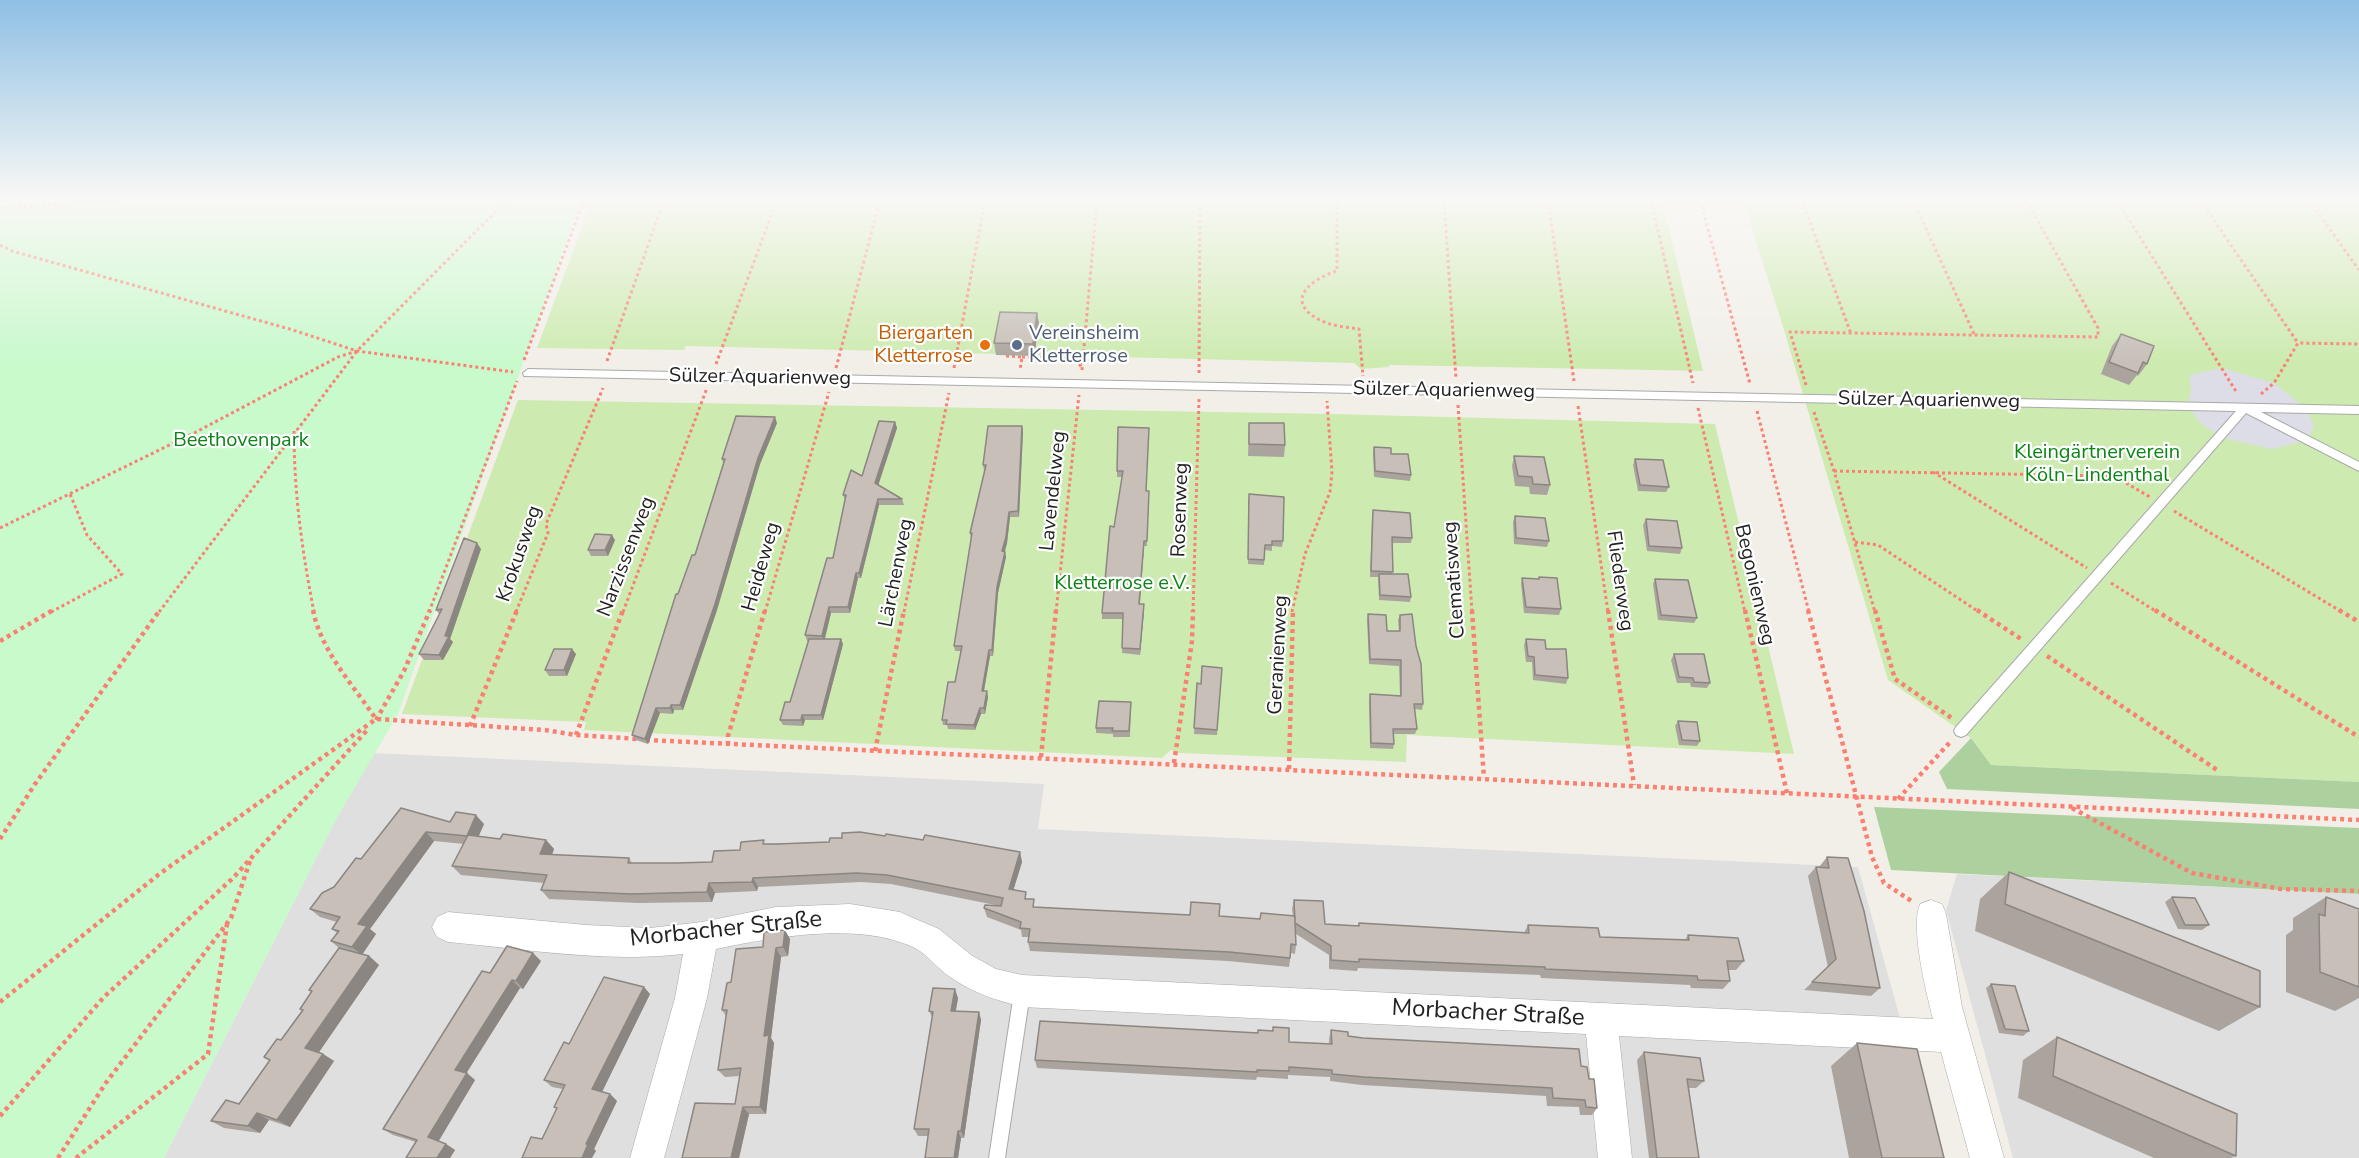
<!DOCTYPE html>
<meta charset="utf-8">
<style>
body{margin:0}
canvas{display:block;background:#f2efe9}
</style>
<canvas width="2359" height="1158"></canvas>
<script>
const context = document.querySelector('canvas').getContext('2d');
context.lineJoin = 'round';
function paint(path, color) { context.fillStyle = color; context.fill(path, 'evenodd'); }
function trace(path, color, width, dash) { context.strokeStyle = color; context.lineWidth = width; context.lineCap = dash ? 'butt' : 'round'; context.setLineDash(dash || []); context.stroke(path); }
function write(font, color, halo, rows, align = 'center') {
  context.font = font + ' "Nunito Sans",sans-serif'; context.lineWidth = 4.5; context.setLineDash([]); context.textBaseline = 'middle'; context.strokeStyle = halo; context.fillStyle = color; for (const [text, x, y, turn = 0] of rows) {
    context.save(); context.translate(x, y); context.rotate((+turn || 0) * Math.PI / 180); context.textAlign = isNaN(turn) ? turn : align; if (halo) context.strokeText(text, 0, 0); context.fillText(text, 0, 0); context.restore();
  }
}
paint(new Path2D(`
 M372 753 1044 784 1038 829 1858 867 1939 1158H164L334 823Z
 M1957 874 2359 894V1158H2013L1946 910Z`), '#e0dfdf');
paint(new Path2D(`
 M592 200H1662L1703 371 1389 365V367L1361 369 1354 363 686 346 684 350 537 348Z
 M1743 200H2359V782L1991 765 1971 738 1888 680 1784 330Z
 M518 400 1332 414 1715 424 1794 754 1407 735 1406 762 1179 753 1171 750 1162 758 584 730 586 722 402 714Z`), '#cdebb0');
paint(new Path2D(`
 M1971 738 1991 765 2359 782V809L1947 789 1939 772Z
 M1874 807 2359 828V894L1891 870Z`), '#add19e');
paint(new Path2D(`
 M0 200H581L398 714 334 823 164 1158H0Z`), '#c8facc');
paint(new Path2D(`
 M2221 368 2274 383 2306 409 2314 426 2308 440 2272 449 2219 437 2200 422 2187 406 2191 391 2190 375Z`), '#dddde8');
const service = new Path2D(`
 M528 369 2359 406V414L2261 412 2359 462V471L2246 413 1966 735 1961 737 1956 735 1954 731 1956 727 2236 411 524 376 523 373Z
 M1022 986 1027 988 1030 993 1005 1158H989L1014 993 1017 988Z`);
const minor = new Path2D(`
 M1931 900 1942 904 1946 914 1962 1007 2004 1158H1970L1941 1052 1619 1036 1632 1158H1598L1586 1034 1022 1007C996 1000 973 993 950 977 938 969 928 955 915 948 860 921 773 937 716 949L707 998 664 1158H630L675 998 683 954C606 963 525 949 448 942L437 937 432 927 437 917 448 912 586 925 650 928 702 922 776 907 850 904 900 912 911 917 939 929 971 955 996 969 1022 975 1933 1019C1926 992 1910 927 1920 904Z`);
trace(service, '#a9a9a9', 2);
trace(minor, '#a9a9a9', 1);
trace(new Path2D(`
 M1337 200V271C1313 278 1283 300 1318 319 1330 326 1346 327 1359 329L1363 376
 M1444 200 1456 379
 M1548 200 1574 381
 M1651 200 1693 383
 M1700 200 1750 384
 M1802 200 1851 334
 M1913 200 1975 336
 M2117 200 2237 393
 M2200 200 2298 343
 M2309 200 2359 270
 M0 208 121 200
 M0 245 12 251 293 330 357 351 513 372
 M1006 356 1022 357 1020 370
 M1022 357 1076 359 1082 368
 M524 360 584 200
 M607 361 664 200
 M716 364 777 200
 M836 368 880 200
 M954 368 985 200
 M1082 370 1097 200
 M1199 373 1200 200
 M1806 385 1790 332 2098 337V328L2026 200
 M2261 394 2274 383 2298 343 2359 344
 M1458 405 1472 612
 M1578 406 1608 612
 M1698 408 1745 612
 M1757 411 1809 612
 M1814 412 1834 471 1875 612
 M294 431C294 493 302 551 314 612
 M1834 471 2114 476 2150 497
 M1933 472 2087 568
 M2174 511 2342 612
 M0 528 196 432 338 357 357 351
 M1855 542 1878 545 1979 612
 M2111 583 2157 612
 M51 612 122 574 87 535 70 494
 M159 612 357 351 507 200
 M429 612 517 381
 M516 612 548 533 546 524 603 388
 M623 612 707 388
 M765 612 829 392
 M904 612 949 393
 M1056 612 1079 395
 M1193 612 1199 399
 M1292 612 1305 554 1330 492 1332 472 1327 401`), '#fa8072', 3, [3, 3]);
trace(new Path2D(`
 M313 610C321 651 353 685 376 719
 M1472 610 1484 778
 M1608 610 1634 785
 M1745 610 1787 793
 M1808 610 1872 857 1884 883 1913 902
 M1875 610 1895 679 1953 719
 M1977 610 2021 639
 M2155 610 2359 737
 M2339 610 2359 622
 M0 641 53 610
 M2047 656 2217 770
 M376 720 404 671 430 610
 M470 726 517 610
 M576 735 623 610
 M646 740 2359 820
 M728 745V736L765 610
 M875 751 904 610
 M1041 757 1056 610
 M1174 763 1192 641 1193 610
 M1289 769 1293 610
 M1898 799 1952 740
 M2072 808 2192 873 2281 889 2359 891
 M0 839 35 784 160 610
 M0 1002 158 875 376 719 545 730 576 735 638 739
 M0 1116 104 997 233 878 369 728
 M58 1158 105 1084 231 918 250 861
 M76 1158 208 1054 227 924`), '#fa8072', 4.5, [4, 4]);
paint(service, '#fff');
paint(minor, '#fff');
paint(new Path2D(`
 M1037 313 1039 324 1034 356 996 355 994 343Z
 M2121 334 2147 364 2138 376 2137 375 2129 385 2101 374 2112 346Z
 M895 422 897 428 878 485 902 499 904 505H879L861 578H858L850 613H831L825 639 843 644 823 720H805L803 726 783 725 780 720 790 702 809 641H807L805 635 833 558 845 500 843 495 862 476Z
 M777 423 760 464 717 610 683 710H674L673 714 660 713 648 744 636 740 632 735 678 594 695 555 723 463 722 459Z
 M1249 423 1285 445 1284 457 1248 456Z
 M1022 426 1023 432 1019 517H1010L1007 543 1005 552 1006 557 998 593 993 656H990L984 691 988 697 985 714H981L975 730 948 729 947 725H943L942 720 955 682 961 651H955L954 646 971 539 970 533 985 471H984L983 465Z
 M1149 428 1146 491 1147 546H1144L1140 604H1144V610L1140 655 1122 653 1123 619H1102V613L1122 477H1117V471Z
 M1374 447 1391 454 1411 475 1410 481 1374 477 1373 453Z
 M1514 456 1550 485 1547 495 1530 494 1529 487 1515 486 1512 466Z
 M1635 459 1669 487 1666 492 1638 491 1633 465Z
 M1248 499 1283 541 1282 547 1272 546V551L1265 550 1264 565 1248 564Z
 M1373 510 1412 538 1411 543H1392V574L1411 597 1410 602 1379 600 1378 577H1370L1372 516Z
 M1515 516 1549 541 1547 547 1514 544 1513 522Z
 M1646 519 1682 548 1680 554 1647 551 1643 525Z
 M615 540 608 556H591L588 550Z
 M481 549 450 639 453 642 443 660H424L419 654 440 615 436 610Z
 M1539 577 1561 609 1559 615 1524 613 1521 584 1522 578 1538 579Z
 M1655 579 1697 618 1694 623 1658 620 1653 584Z
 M1368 614 1387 631H1399L1398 620 1400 615 1416 646 1423 704 1422 710 1415 709 1417 729 1415 734H1394V744L1393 749 1370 748 1369 700 1370 694 1400 696 1399 666 1369 664 1367 620Z
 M1526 639 1546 649 1568 678 1566 684 1533 680 1532 662H1526L1524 645Z
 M576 654 567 676H549L545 670Z
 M1674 654 1710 683 1707 688 1691 687 1690 683H1677L1671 660Z
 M1222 668 1217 735 1194 734 1197 683 1201 684Z
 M1131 702 1130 737H1113V734L1096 733V728Z
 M1678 721 1700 741 1697 746 1679 745 1675 726Z
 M450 822 484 824 478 836 500 839 546 840 554 849 552 855 629 858 632 863H676L712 862 740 850 765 844 829 842 885 836 1020 852 1022 862 1013 890 1027 899 1035 907 1260 919 1293 916 1292 909 1294 900 1325 924 1358 926 1359 923 1524 933 1528 925 1600 937 1685 940 1688 935 1744 961 1736 970H1728L1730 981 1723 989 1691 988 1690 985 1541 978 1540 975 1358 968 1357 971 1329 969V955L1296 934V945L1295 954 1291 953 1289 967 1228 961 1030 951 1028 942V937H1022L1021 930 987 917 984 908 1000 906 891 884 861 882 758 887 757 891 715 893 712 902 638 903 549 899 541 890 544 883 461 875 452 866 464 844 434 841 370 929 376 934 362 954 369 956 379 965 319 1052 323 1054 334 1061 290 1127 269 1120 260 1133 224 1128 211 1121 239 1104 270 1061 264 1057 281 1040 302 1010 300 1009 311 992 309 990 339 948 331 941 337 933 332 929 337 922 320 917 310 909 334 887 361 859Z
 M1827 857 1880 988 1871 996 1804 990 1828 967 1808 876 1816 867H1819Z
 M2009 872 2260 1007 2219 1031 1975 931 1980 899Z
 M2172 897 2209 925 2202 930 2178 929 2165 902Z
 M2326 897 2359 909V998L2335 1011 2286 992V935L2293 930V918Z
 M790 939 788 956 781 957 771 1038 774 1043 766 1114H749L739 1158H682L735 1104 740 1076 725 1077 718 1070 726 1016 722 1010 731 982 763 947Z
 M541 961 523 989 520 988 466 1073 475 1080 438 1141 446 1144 455 1150 450 1158H406L416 1142 393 1135 383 1129 490 973Z
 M1991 984 2029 1031 2023 1036 1999 1033 1986 988Z
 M650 994 602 1092 610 1094 617 1101 594 1149 596 1151 542 1139 557 1109 554 1107 563 1089 552 1087 544 1080 569 1044Z
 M958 998 956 1011 979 1012 981 1020 964 1138H961L958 1158 928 1136H918L914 1129 932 1017 929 1011Z
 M1331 1030 1348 1036 1581 1066 1589 1079 1597 1108 1592 1115H1580L1579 1107 1547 1106 1546 1096 1362 1085 1330 1081V1077L1288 1075V1079L1257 1077 1256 1080 1037 1068 1035 1060 1289 1042 1329 1044V1039Z
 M2057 1037 2236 1156 2231 1158H2154L2018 1098 2023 1060Z
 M1857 1043 1944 1158H1849L1831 1066Z
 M1644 1052 1704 1081 1696 1088H1689L1699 1158H1649L1637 1060Z`), '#aba49e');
paint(new Path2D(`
 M1037 313 1039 324 1034 356 1033 344Z
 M775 417 777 423 760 464 717 610 683 710 680 705 758 458Z
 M895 422 897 428 877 489 875 483Z
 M1022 426 1023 432 1019 517 1018 511Z
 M878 499 879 505 861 578 859 573Z
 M1009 512 1010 517 1007 543 1003 557 1002 551Z
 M612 535 615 540 608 556 605 550Z
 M1144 541V546L1139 610V604Z
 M477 543 481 549 450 639 453 642 443 660 439 655Z
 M1005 552 1006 557 998 593 993 656 992 650 997 587Z
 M856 573 858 578 850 613 848 607Z
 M1144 604V610L1140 655V649Z
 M829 607 831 613 824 641 822 636Z
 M841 639 843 644 823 720 821 715Z
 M572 649 576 654 567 676 564 670Z
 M989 650 990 656 983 696 982 691Z
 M987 691 988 697 985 714 984 708Z
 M671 705 674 710 673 714 670 708Z
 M656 708 660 713 648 744 645 739Z
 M980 708 981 714 975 730 974 725Z
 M802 715 805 720 803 726 801 720Z
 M476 815 484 824 475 845 467 836Z
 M426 832 434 841 370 929 376 934 362 955 352 947 358 924Z
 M546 840 554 849 548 864 540 854Z
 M1020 852 1022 862 1011 898 1009 889Z
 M753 878 758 887 757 891 752 882Z
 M709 883 715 893 712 902 707 892Z
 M785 930 790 939 788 956 783 947Z
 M776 948 781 957 771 1038 774 1043 766 1114 760 1107 764 1036Z
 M533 953 541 961 523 989 516 981Z
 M369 956 379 965 317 1055 305 1048Z
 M512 980 520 988 464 1077 455 1070Z
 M644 987 650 994 600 1096 592 1089Z
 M955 989 958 998 954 1019 951 1011Z
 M979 1012 981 1020 964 1138 961 1131Z
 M323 1054 334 1061 290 1127 277 1120Z
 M467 1073 475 1080 437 1144 428 1137Z
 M610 1094 617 1101 594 1149 596 1151 592 1158H582L586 1144Z
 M743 1107 749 1114 739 1158H731Z
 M257 1113 269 1120 260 1133 248 1126Z
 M958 1131 961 1138 958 1158H954Z
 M446 1144 455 1150 450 1158H437Z`), '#8b8681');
const building = new Path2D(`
 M1000 312 1037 313 1033 344 994 343Z
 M2121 334 2154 346 2147 364 2143 362 2138 373 2109 362Z
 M736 416 775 417 758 458 715 604 680 705H671L670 708H656L645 739 632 735 676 594H678L692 555H695L725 459H722Z
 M879 421 895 422 875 483 902 499H878L859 573H856L848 607H829L822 636 805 635 827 558H833L846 495H843L851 470 862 476Z
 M1249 423H1284L1285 445 1249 444Z
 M988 426H1022L1018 511 1009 512 1006 537 1002 551 1005 552 997 587 992 650H989L982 691H987L984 708H980L974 725 946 724 947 720H942L948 682H955L962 646H954L972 533H970L986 465H983Z
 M1118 427 1149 428 1146 491H1149L1147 541H1144L1139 604H1144L1140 649 1122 648 1123 613H1102L1110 526 1114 527 1123 471H1117Z
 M1374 447 1391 448V454H1408L1411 475 1375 471Z
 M1514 456 1544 457 1550 485 1533 484 1532 477 1518 476Z
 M1635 459 1663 460 1669 487 1640 485Z
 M1249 494 1284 497 1283 541H1272V545H1265L1264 560 1248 559Z
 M1373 510 1410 513 1412 538 1392 537 1393 572 1371 571Z
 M1515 516 1545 518 1549 541 1516 538Z
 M1646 519 1677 521 1682 548 1649 546Z
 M595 534 612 535 605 550H588Z
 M464 538 477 543 445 636H449L439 655 419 654 442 609 436 610Z
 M1379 574H1408L1411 597 1380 595Z
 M1539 577 1557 578 1561 609 1526 607 1522 578 1539 579Z
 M1655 579 1688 580 1697 618 1661 615Z
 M1368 614 1386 615 1387 631H1400V615L1412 614 1416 646 1421 664 1423 704H1414L1417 729H1393L1394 744 1371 743 1370 694 1401 696V660L1370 659Z
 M809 639H841L821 715H802L801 720H780L785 702H790Z
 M1526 639 1545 640 1546 649H1566L1568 678 1535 675 1534 657 1528 656Z
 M554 649H572L564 670H545Z
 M1674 654H1704L1710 683 1694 682 1693 678 1679 677Z
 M1202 666 1222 668 1217 730 1194 728 1197 683 1201 684Z
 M1099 701 1131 702 1129 731H1112L1113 728H1096Z
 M1678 721 1697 722 1700 741 1682 740Z
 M401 808 450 822 456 812 476 815 467 836 426 832 358 924 367 926 352 947 331 941 339 931 332 929 340 917 310 909 322 893 334 887 356 858 361 859Z
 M860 832 885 836 886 834 923 840 925 835 1020 852 1009 889 1026 892 1025 899H1034L1033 907 1190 915 1191 902 1220 904 1219 916 1260 919 1261 913 1295 916V923L1294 900 1323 901 1325 924 1359 926V923L1529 933 1528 925 1598 928 1600 937 1689 940 1688 935 1738 938 1744 961H1727L1730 981 1698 980 1697 976 1545 969V967L1359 959V962L1331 960V946L1295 923 1296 945 1291 944 1290 958 1229 952 1028 942 1030 929 1020 928 1021 922 984 908 985 905 1001 906 1003 898 887 875 857 873 753 878 752 882 709 883 707 892 631 894 541 890 547 875 452 866 468 835 500 839 503 834 546 840 540 854 629 858 628 863H676L712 862 714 851 740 850 741 842 764 840 763 844H777L829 842 830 838H842V833Z
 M1827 857 1848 858 1864 911 1880 988 1812 982 1836 959 1816 867 1829 868Z
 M2009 872 2260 971V1007L2005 904Z
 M2172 897 2195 898 2209 925H2185Z
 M2326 897 2359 909V987L2320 972 2319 914 2325 916Z
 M785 930 783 947 776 948 764 1036 769 1035 760 1107H743L731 1158H682L695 1103 735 1104 741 1068 718 1070 727 1010H722L727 983 731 982 736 949 763 947 764 932Z
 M507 946 533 953 516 981 512 980 455 1070 467 1073 428 1137 446 1144 437 1158H406L417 1140 383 1129 482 971 490 973Z
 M339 948 369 956 305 1048 323 1054 277 1120 257 1113 248 1126 211 1121 226 1100 239 1104 270 1060 264 1057 277 1039 281 1040 303 1010 300 1009 312 991 309 990Z
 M604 977 644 987 592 1089 610 1094 586 1144H588L582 1158H522L531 1137 542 1139 557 1108 554 1107 565 1085 544 1080 564 1042 569 1044Z
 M1991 984 2015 986 2029 1031 2005 1029Z
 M933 988 955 989 951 1011 979 1012 961 1131H958L954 1158H925L929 1129H914L933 1012 929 1011Z
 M1040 1021 1258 1033V1030L1273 1031V1027L1289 1028V1042L1332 1044 1331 1030 1348 1032V1036L1363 1038 1579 1049 1581 1066 1587 1067 1589 1079H1594L1597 1108 1586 1107 1585 1100 1553 1098 1552 1088 1364 1077 1332 1074V1070L1289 1067V1071L1257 1070V1072L1035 1060Z
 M2057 1037 2237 1114 2236 1156 2053 1076Z
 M1857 1043 1917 1049 1944 1158H1882Z
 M1644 1052 1700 1058 1704 1081 1687 1079 1699 1158H1657Z`);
paint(building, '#c7bfb8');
trace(building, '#8b8681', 1.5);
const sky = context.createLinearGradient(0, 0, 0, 362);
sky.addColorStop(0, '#8fc0e4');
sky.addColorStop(0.55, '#f9f8f5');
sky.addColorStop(1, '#f9f8f500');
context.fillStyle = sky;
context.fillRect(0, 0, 2359, 362);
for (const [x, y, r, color] of [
 [985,345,6,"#e8710a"],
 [1017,345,6,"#5c6f8a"]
]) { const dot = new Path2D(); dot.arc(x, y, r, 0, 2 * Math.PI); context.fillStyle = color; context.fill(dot); trace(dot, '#fff', 2); }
write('20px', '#c56008', '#fff', [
 ["Biergarten",973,334],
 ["Kletterrose",973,357]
], 'right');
write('20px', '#4e5e75', '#fff', [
 ["Vereinsheim",1029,334],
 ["Kletterrose",1029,357]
], 'left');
write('20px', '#222', '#fff', [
 ["Sülzer Aquarienweg",760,378,1],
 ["Sülzer Aquarienweg",1444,391,1],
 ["Sülzer Aquarienweg",1929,401,1],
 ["Lavendelweg",1054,491,-84],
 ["Rosenweg",1181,510,-88],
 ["Krokusweg",520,554,-71],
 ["Narzissenweg",627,557,-69],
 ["Heideweg",762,567,-74],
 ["Lärchenweg",897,573,-79],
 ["Clematisweg",1455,580,-94],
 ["Fliederweg",1619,581,82],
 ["Begonienweg",1754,585,77],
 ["Geranienweg",1279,655,-87]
]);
write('20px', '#0c8416', '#fff', [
 ["Beethovenpark",241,441],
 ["Kleingärtnerverein",2097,453],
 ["Köln-Lindenthal",2097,476],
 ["Kletterrose e.V.",1122,584]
]);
write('24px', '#222', '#fff', [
 ["Morbacher Straße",726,930,-6],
 ["Morbacher Straße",1488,1014,3]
]);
</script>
